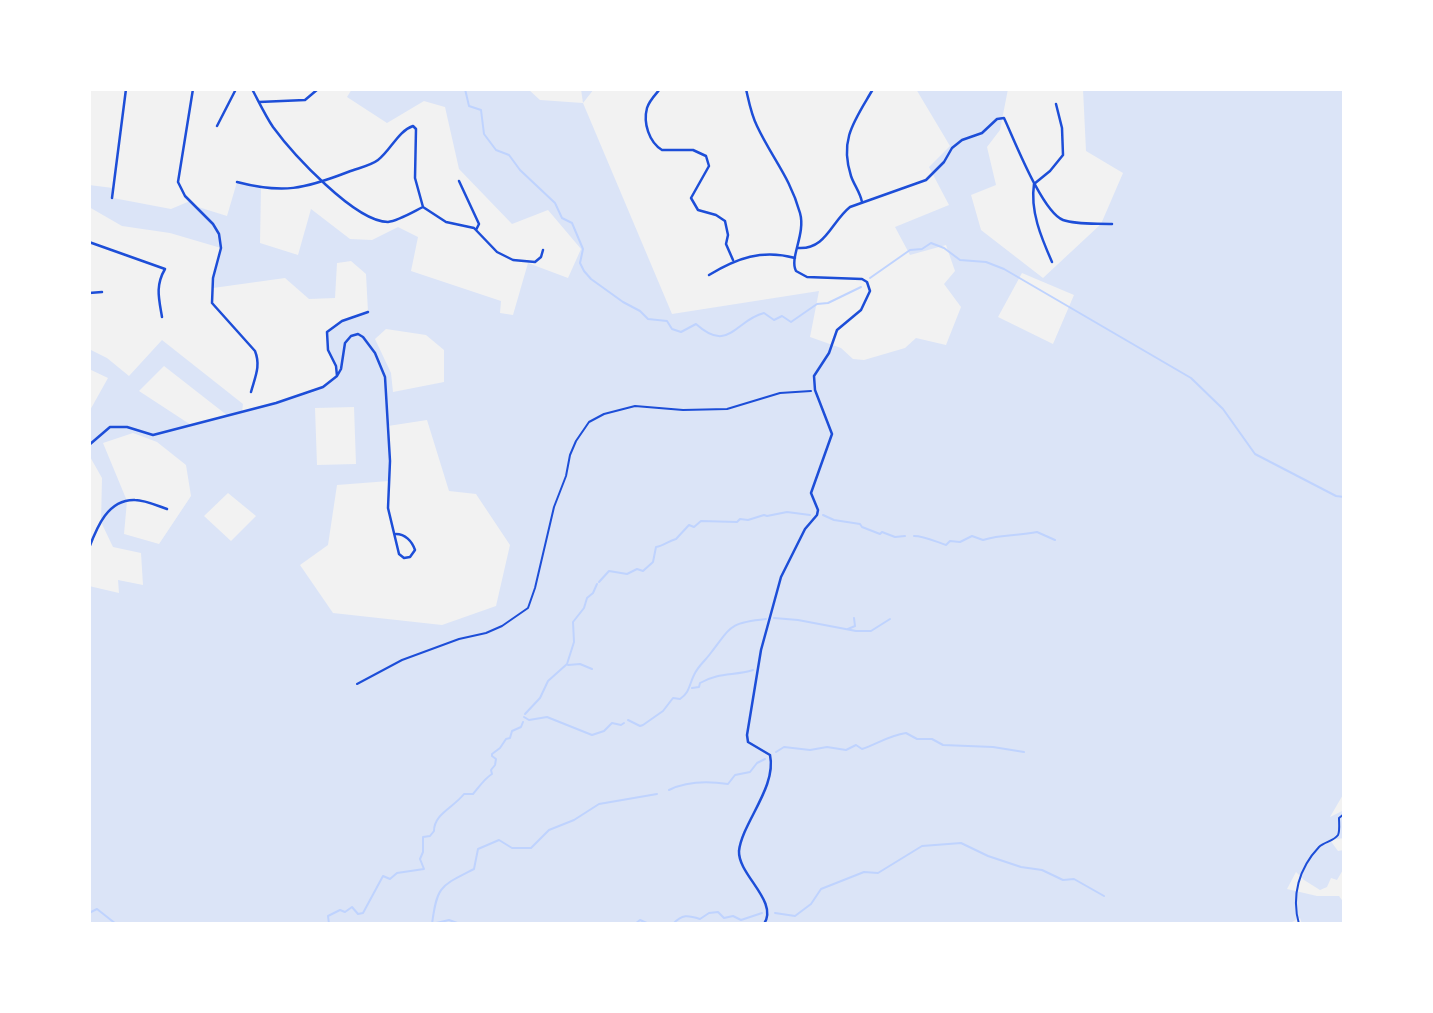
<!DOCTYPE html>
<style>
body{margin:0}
#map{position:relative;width:1433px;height:1013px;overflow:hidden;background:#f2f2f2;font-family:Roboto,sans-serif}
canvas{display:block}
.frame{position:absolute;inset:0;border:91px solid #fff;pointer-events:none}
</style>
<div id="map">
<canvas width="1433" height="1013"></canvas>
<div class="frame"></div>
</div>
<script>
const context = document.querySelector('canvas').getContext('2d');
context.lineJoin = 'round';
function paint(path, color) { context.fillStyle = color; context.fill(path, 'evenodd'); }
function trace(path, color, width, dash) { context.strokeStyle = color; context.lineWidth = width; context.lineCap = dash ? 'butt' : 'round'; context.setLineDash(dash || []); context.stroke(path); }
paint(new Path2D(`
 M352 89H528L540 100 583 103 581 89H594L583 103 672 314 819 291 810 337 841 348 853 359 864 360 905 348 916 338 946 345 961 307 944 284 955 271 946 245 910 255 895 227 949 205 929 167 950 146 916 89H1008L1000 130 987 147 996 185 971 195 981 230 1043 278 1101 224 1123 173 1086 151 1083 89H1344V793L1330 817 1344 810V838L1330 840 1338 851 1344 850V868L1337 880 1331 878 1327 887 1320 890 1304 880 1296 872 1287 889 1317 896H1339L1344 903V924H1302L1300 918 1288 924H89V586L119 593 118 580 143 585 141 553 113 547 101 522 102 478 89 455V412L108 378 89 369V349L107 358 129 376 162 340 243 404 242 412C274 404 310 397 337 376L336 366 328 350 327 332 342 321 368 312 366 274 351 261 337 263 335 298 309 299 285 278 213 288V278L221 248 170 233 122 226 89 207V185L113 188V198L171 209 190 201 195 206 227 216 237 182 261 188 260 243 298 255 311 209 350 239 372 240 398 227 418 237 411 271 501 301 500 313 513 315 528 263 568 278 581 249 548 210 512 224 459 169 445 107 424 101 387 123 347 97ZM1022 273 1074 295 1053 344 998 317ZM386 329 426 335 444 350V382L393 392 391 373 375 339ZM164 366 228 416 191 425 139 391ZM354 407 356 464 317 465 315 408ZM427 420 449 491 476 494 510 545 496 606 442 625 333 613 300 565 328 545 337 485 389 481 388 426ZM133 433 157 442 186 465 191 496 159 544 124 534 127 501 103 443ZM228 493 256 516 231 541 204 516Z`), '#dbe4f7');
trace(new Path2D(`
 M465 89 469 106 481 110 484 134 496 150 509 155 520 170 555 203 562 218 572 223 583 249 580 263 584 271 591 279 623 302 640 311 648 319 667 321 672 329 681 332 696 324C729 354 735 320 764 313L774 320 782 316 791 322 817 304 828 303 861 287
 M870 278 910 250 922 249 931 243 944 248 960 260 986 262 1004 269 1191 378 1223 409 1255 454 1336 496 1344 497
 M823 515 834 520 860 524 862 527 880 534 882 532 895 537 905 536
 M914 536C925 536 936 542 946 545L950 541 960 542 972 536 983 540C1001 534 1019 536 1037 532L1055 540
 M599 582 609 571 627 574 637 569 643 571 653 562 656 547C664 546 668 541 676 539L689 525 694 527 701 521 737 522 740 519 748 520 764 515 767 516 787 512 810 515
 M774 618 798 620 856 631H871L890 619
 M848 629 855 626 854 618
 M568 665 580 664 592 669
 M692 688 699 687 700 683C719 672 734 676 753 670
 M525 714 540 698 548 681 567 664 574 642 573 622 584 608 587 598 593 593 597 584
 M524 717 529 720 547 717 592 735 604 731 612 723 621 725 624 723
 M628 720 640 726 643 725 663 711 673 698 680 699C690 692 689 685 694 675 698 666 704 662 710 654 732 626 728 623 766 619
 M776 752 784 747 810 750 827 747 846 750 856 745 862 749C879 743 888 736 906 733L917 739H932L943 745 993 747 1024 752
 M669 790C687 781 708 781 728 784L735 775 750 772 757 763 765 759
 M89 913 97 909 116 924
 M775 913 795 916 811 904 821 889 864 872 878 873 922 846 961 843 988 856 1021 867 1042 870 1063 880 1074 879 1104 896
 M329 924 328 916 340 910 345 912 352 907 358 914 363 913 383 876 390 879 397 873 424 869 420 859 423 852V837L430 836 434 831C434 814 453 808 464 794H473C479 787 485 778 492 774L491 770 495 765 496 759 492 756V754L500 748 506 739 510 738 512 731 521 727 523 722
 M432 924C437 885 441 886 474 869L478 849 499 840 512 848H531L549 830 574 820 599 804 657 794
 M432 924 449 920 460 924
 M612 924H614
 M624 924H625
 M635 924 640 920 649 924
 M673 924C682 914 688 915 700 919L709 913 718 912 724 918 733 916 741 920 762 913`), '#bfd3fe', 2);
trace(new Path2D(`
 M357 684 402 660 459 639 486 633 502 626 528 608 535 588 554 507 566 476 570 455 576 441 589 422 604 414 635 406 683 410 727 409 780 393 811 391
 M1299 924C1291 896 1299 868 1319 847 1324 842 1334 841 1338 835 1340 831 1339 823 1339 818L1344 814`), '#1d4ed8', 2);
trace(new Path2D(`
 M193 89 178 182 185 196 213 224 219 234 221 248 213 278 212 303 255 351C261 366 255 377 251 392
 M252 89C259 102 265 115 273 127 292 153 355 222 388 222 398 221 413 212 423 207
 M660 89C655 95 649 101 647 108 643 123 649 142 662 150H693L706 156 709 166 691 198 698 210 716 215 725 221 728 235 726 244 733 260
 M746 89C749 102 751 114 757 126 772 158 790 177 800 213 806 234 789 258 796 271L807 277 862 279 867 282 870 291 861 310 837 330 829 353 814 376 815 390 832 434 811 493 818 510 817 515 805 529 781 577 761 650 747 735 748 742 770 755C777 787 742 823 739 851 738 875 779 901 764 924
 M963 89H974
 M259 102 305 100 318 89
 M217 126 236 89
 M459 181 479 224 476 230
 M237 182C283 194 304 189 348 172 358 168 370 166 378 160 391 150 398 131 413 126L416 129 415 178 423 207 446 222 474 228 497 252 513 260 535 262 541 257 543 250
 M112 198 126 89
 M862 202C860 192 854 185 851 176 839 139 855 120 873 89
 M89 242 165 269C155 286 159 299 162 317
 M798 248C826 250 831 222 850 207L926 180 944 162 952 148 962 140 982 133 997 119 1004 118C1014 139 1042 212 1063 220 1077 225 1097 223 1112 224
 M1052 262C1041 237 1030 211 1034 184L1050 171 1063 155 1062 128 1056 104
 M709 275C737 258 762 249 795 258
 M89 293 102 292
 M337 376 341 369 345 343 351 336 358 334 363 337 375 353 385 377 390 461 388 508 399 554 404 558 410 557 415 550C412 541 405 534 396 534
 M89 445 110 427H127L153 435 276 403 323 387 337 376 336 366 328 350 327 332 342 321 368 312
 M89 548C97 527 108 499 135 500 145 500 158 506 167 509`), '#1d4ed8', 2.5);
</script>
